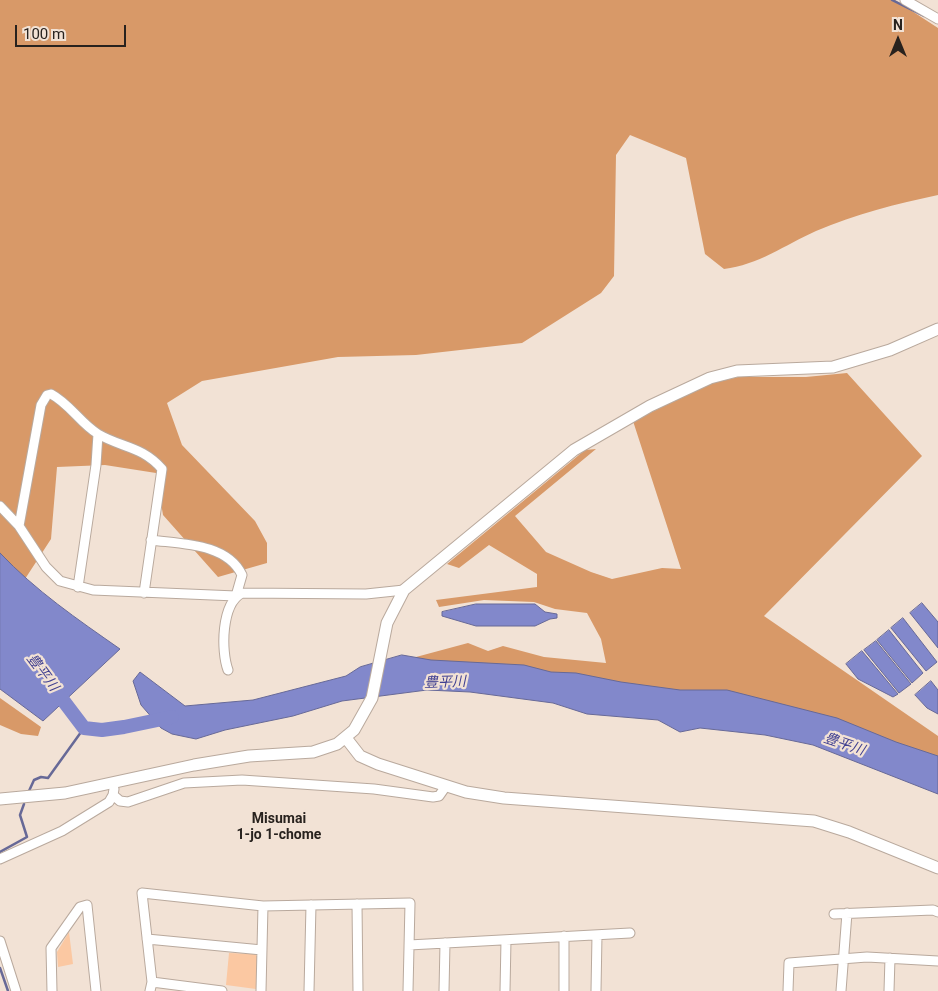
<!DOCTYPE html>
<meta charset="utf-8">
<style>
body{margin:0}
#map{position:relative;width:938px;height:991px;overflow:hidden;background:#f2e2d5;font-family:Roboto,sans-serif}
canvas{display:block}
.north{position:absolute;left:873px;top:15px;width:50px;height:50px;-webkit-text-stroke:4px #f2e2d5;paint-order:stroke;rotate:0deg;font-size:14px;font-weight:700;line-height:20px;text-align:center;color:#28221e}
.north::after{content:'';display:block;margin:auto;width:18px;height:22px;background:#28221e;clip-path:polygon(50% 0,100% 100%,50% 72%,0 100%)}
.scale{position:absolute;left:15px;top:25px;width:111px;height:22px;box-sizing:border-box;border:2px solid #28221e;border-top:0;padding-left:6px;font-size:15px;line-height:18px;white-space:nowrap;color:#28221e;-webkit-text-stroke:4px #f2e2d5;paint-order:stroke}
</style>
<div id="map">
<canvas width="938" height="991"></canvas>
<div class="north">N</div>
<div class="scale">100 m</div>
</div>
<script>
const context = document.querySelector('canvas').getContext('2d');
context.lineJoin = 'round';
function paint(path, color) { context.fillStyle = color; context.fill(path, 'evenodd'); }
function trace(path, color, width, dash) { context.strokeStyle = color; context.lineWidth = width; context.lineCap = dash ? 'butt' : 'round'; context.setLineDash(dash || []); context.stroke(path); }
function write(font, color, halo, rows, align = 'center') {
  context.font = font + ' Roboto,"Noto Sans JP",sans-serif'; context.lineWidth = 4.5; context.setLineDash([]); context.textBaseline = 'middle'; context.strokeStyle = halo; context.fillStyle = color; for (const [text, x, y, turn = 0] of rows) {
    context.save(); context.translate(x, y); context.rotate((+turn || 0) * Math.PI / 180); context.textAlign = isNaN(turn) ? turn : align; if (halo) context.strokeText(text, 0, 0); context.fillText(text, 0, 0); context.restore();
  }
}
paint(new Path2D(`
 M69 932 73 964 58 967 57 952Z
 M229 953 256 954 258 959 256 989 226 985Z`), '#fbc8a2');
paint(new Path2D(`
 M0 0H895L938 28V195C896 204 856 214 816 231 785 245 758 265 724 269L705 254 686 158 630 135 616 155 614 276 601 293 522 343 416 355 338 357 202 381 167 403 182 445 255 521 267 543V563L218 577 163 515 156 473 105 465 57 467 51 539 25 579 0 553Z
 M847 373 922 456 764 616 938 736V760L390 664 468 643 488 651 503 646 544 657 606 663 601 639 587 613 555 609 534 602 484 600 439 607 436 600 537 587V574L489 545 459 568 447 564 585 450 596 449 515 516 546 552 591 572 612 579 662 568 681 569 633 421 709 384 738 377H806Z
 M0 698 41 727 38 736 21 734 0 725Z`), '#d89968');
const water = new Path2D(`
 M0 553C36 591 77 619 120 649L43 721 0 689Z
 M922 603 938 622V648L910 613Z
 M476 604H535L545 612 557 614V618L550 619 535 626H476L442 616V612Z
 M903 618 937 662 926 671 891 628Z
 M889 630 923 673 912 683 877 640Z
 M876 641 911 684 899 693 864 650Z
 M862 651 898 694 893 697 858 679 846 664Z
 M402 655 431 660 524 665 551 672 576 673 621 682 680 690H727L837 718 896 742 938 756V794L813 745 765 735 700 728 680 732 658 720 587 714 553 703 470 692 427 690 342 701 293 716 225 730 196 739 172 734 161 728 141 705 133 681 140 672 185 706 253 700 346 676 360 667Z
 M931 681 938 690V714L927 708 915 695Z`);
paint(water, '#8288cb');
trace(water, '#676997', 1);
trace(new Path2D(`
 M892 0 924 16
 M29 791 34 780 41 777 48 778 84 728
 M0 852 27 837 20 815 24 804
 M0 968 8 991`), '#676997', 2.5);
trace(new Path2D(`
 M53 687 84 728 102 730 124 727 172 717`), '#8288cb', 14);
const minor = new Path2D(`
 M905 0 938 19
 M0 506 19 526 46 567 60 581 93 590 236 596 242 575C227 543 181 544 151 540
 M19 526 41 405 47 395 51 394C70 404 80 423 98 434 122 448 142 446 162 469L144 593
 M78 587 96 465 98 434
 M228 670C221 651 221 604 242 593L366 594 404 590
 M113 795 120 801 128 802 184 783 242 780 374 789 433 797 439 796 446 786
 M0 859 62 831 109 802 113 795 114 789
 M357 904 358 991
 M834 914 933 910 938 912
 M147 939 262 950
 M0 941 16 991
 M409 945 630 933
 M152 982 222 991
 M52 991 51 948 80 907 87 905 96 991
 M150 991 152 982 142 893 263 906 410 903 408 991
 M261 991 263 906
 M309 991 311 905
 M444 991 445 943
 M505 991 506 940
 M564 991V936
 M596 991 597 935
 M788 991 789 963 867 957 938 961
 M841 991 847 913
 M889 991 890 958`);
const tertiary = new Path2D(`
 M346 738 360 756 378 764 466 792 504 798 814 821 849 832 938 868
 M0 799 65 793 194 765 249 756 313 752 337 744 354 730 372 698 387 623 404 590 574 450 650 406 710 378 737 371 833 367 890 350 938 329`);
trace(minor, '#b9a99d', 11);
trace(tertiary, '#b9a99d', 13);
trace(minor, '#fff', 9);
trace(tertiary, '#fff', 11);
write('italic 14px', '#404091', '#f2e2d5', [
 ["豊平川",42,673,53],
 ["豊平川",445,683,-2],
 ["豊平川",844,745,19]
]);
write('bold 14px', '#28221e', '#f2e2d5', [
 ["Misumai",279,819],
 ["1-jo 1-chome",279,835]
]);
</script>
